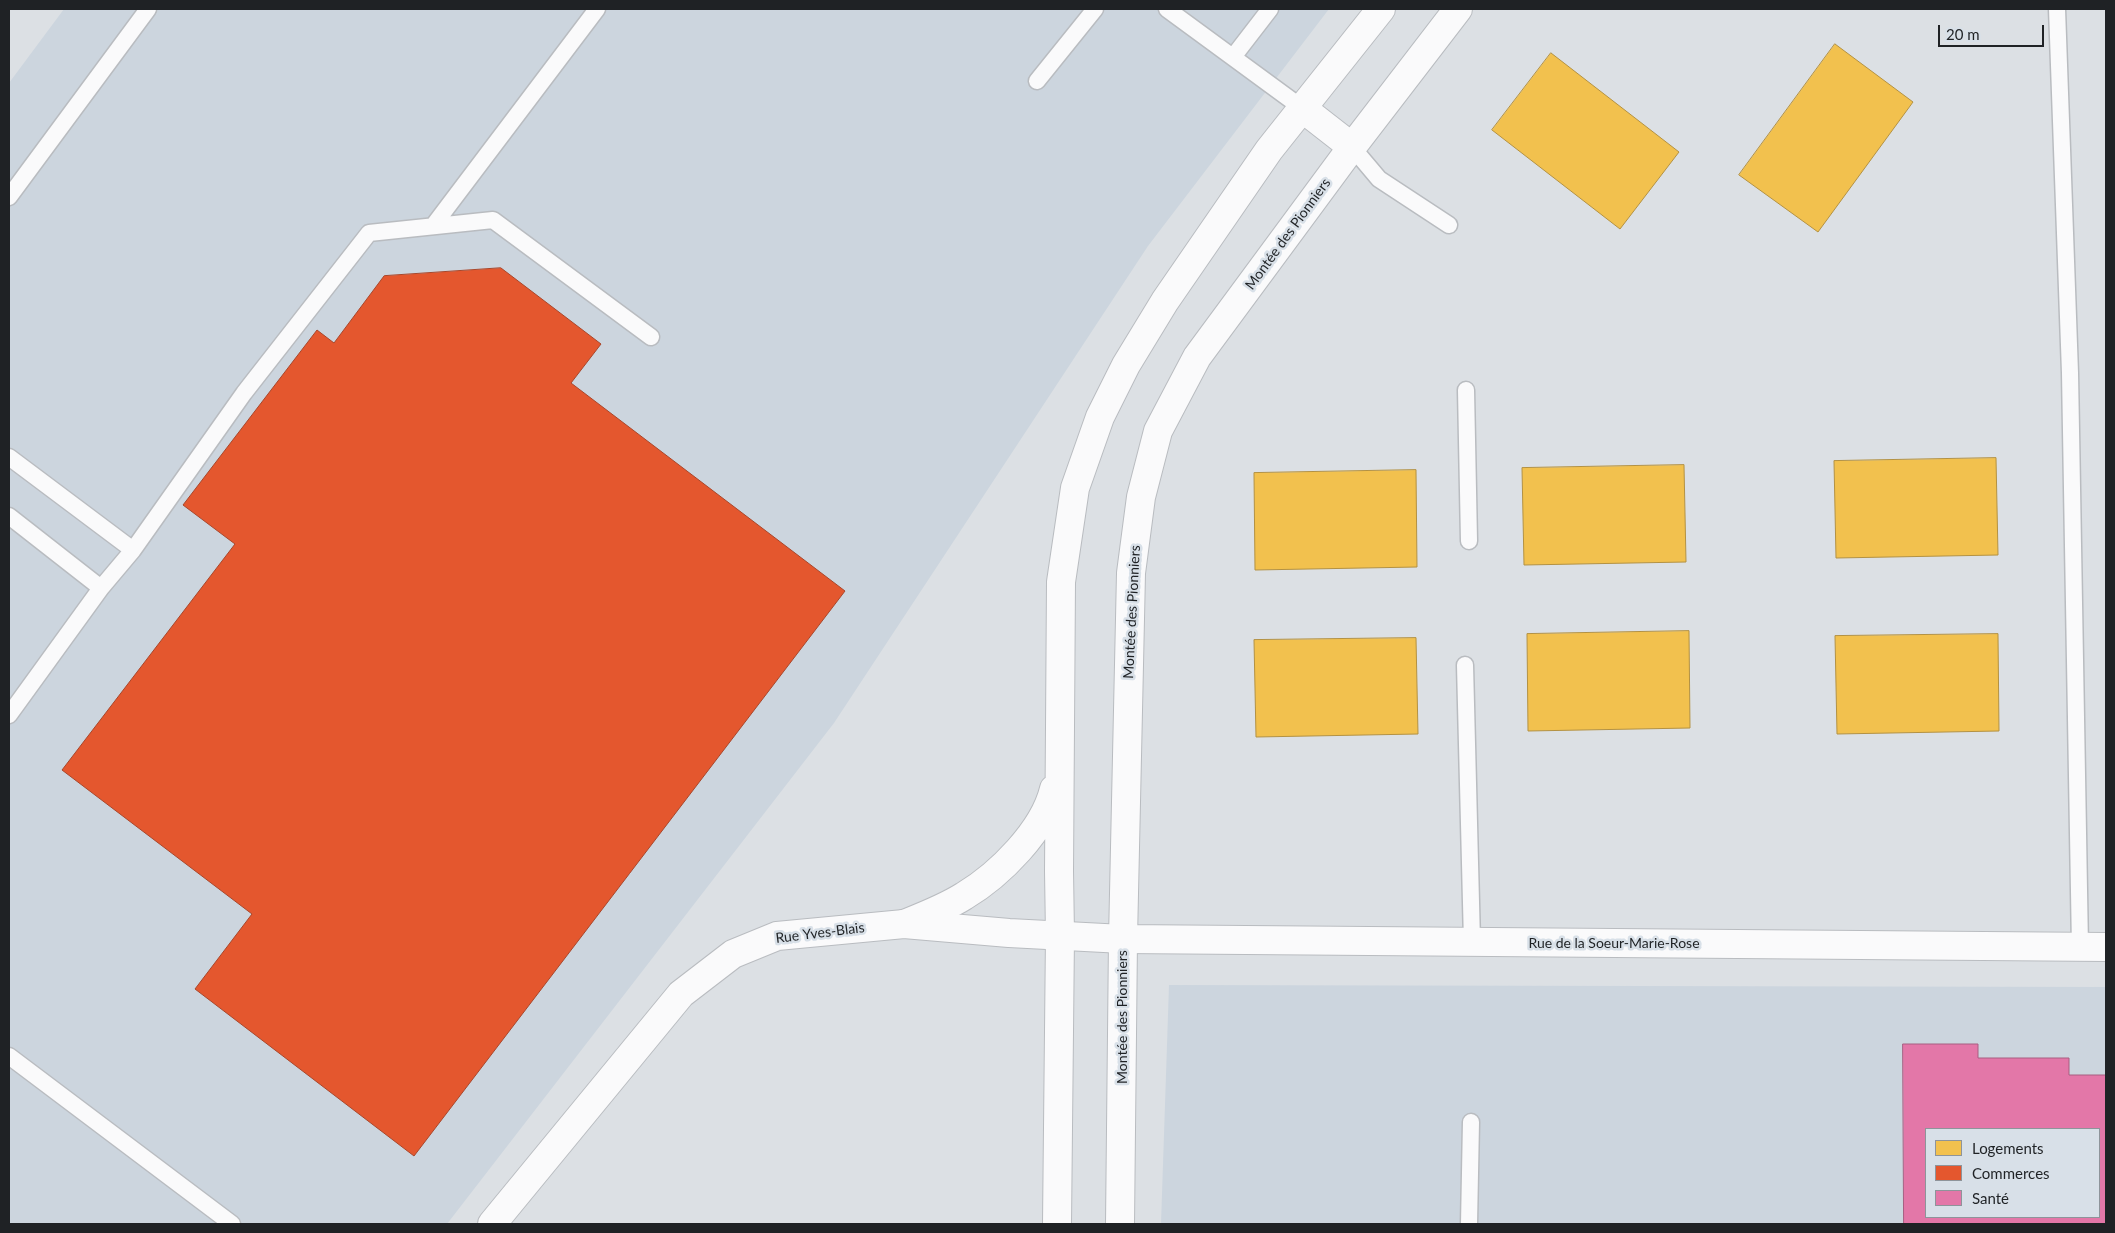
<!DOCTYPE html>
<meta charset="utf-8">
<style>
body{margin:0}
#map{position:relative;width:2115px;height:1233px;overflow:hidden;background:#dce0e4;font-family:Lato,sans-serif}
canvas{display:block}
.frame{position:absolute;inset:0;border:10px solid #1f2225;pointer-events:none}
.legend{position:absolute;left:1925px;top:1128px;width:175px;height:90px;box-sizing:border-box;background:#d8e0e8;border:1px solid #8e949a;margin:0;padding:6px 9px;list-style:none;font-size:15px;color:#1f2225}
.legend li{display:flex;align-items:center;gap:10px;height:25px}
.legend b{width:25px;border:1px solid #8e949a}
.scale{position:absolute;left:1938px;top:25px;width:106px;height:22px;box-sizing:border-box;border:2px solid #1f2225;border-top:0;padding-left:6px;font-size:15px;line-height:18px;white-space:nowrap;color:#1f2225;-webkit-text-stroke:4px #d8e0e8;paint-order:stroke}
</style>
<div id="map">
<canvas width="2115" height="1233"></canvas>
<div class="frame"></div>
<ul class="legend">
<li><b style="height:14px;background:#f2c14e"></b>Logements</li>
<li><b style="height:14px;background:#e4572e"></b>Commerces</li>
<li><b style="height:14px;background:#e377a8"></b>Santé</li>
</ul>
<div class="scale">20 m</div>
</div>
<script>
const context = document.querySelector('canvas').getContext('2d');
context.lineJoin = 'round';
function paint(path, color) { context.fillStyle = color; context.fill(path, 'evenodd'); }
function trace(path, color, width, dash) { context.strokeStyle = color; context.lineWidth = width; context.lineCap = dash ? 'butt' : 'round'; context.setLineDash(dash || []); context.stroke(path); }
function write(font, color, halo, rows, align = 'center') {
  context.font = font + ' Lato,sans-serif'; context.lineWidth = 5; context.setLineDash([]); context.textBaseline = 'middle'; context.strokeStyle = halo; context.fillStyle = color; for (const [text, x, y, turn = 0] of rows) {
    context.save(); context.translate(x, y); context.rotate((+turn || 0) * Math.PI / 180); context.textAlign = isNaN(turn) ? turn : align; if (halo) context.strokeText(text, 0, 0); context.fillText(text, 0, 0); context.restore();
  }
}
paint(new Path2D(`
 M64 9H1329L1148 246 834 723 447 1224H9V83Z
 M1169 985 2106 987V1224H1161ZM1926 1129H2099V1217H1926Z`), '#ccd5de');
const homes = new Path2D(`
 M1835 44 1913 102 1818 232 1739 175Z
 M1551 53 1679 152 1620 229 1492 130Z
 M1996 458 1998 555 1836 558 1834 461Z
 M1684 465 1686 562 1524 565 1522 468Z
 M1416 470 1417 567 1255 570 1254 473Z
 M1689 631 1690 728 1528 731 1527 634Z
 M1998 634 1999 731 1837 734 1835 636Z
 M1416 638 1418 734 1256 737 1254 640Z`);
paint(homes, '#f2c14e');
trace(homes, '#b39142', 1);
const shops = new Path2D(`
 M501 268 601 344 571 383 845 591 414 1156 195 989 252 914 62 770 235 544 183 505 317 330 334 343 384 276Z`);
paint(shops, '#e4572e');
trace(shops, '#a9472b', 1);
const health = new Path2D(`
 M1903 1044H1978V1058H2069V1075H2106V1224H1904ZM1926 1129H2099V1217H1926Z`);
paint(health, '#e377a8');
trace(health, '#a85e81', 1);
const service = new Path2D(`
 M1167 9 1302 108
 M2057 9 2070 373 2080 947
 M1233 57 1270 9
 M1037 81 1095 9
 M1352 147 1379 179 1449 225
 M9 197 148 9
 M433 226 597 9
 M1466 390 1469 541
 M9 457 133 550
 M9 516 101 588
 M1465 665 1472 942
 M9 715 101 588 133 550 244 393 369 233 493 220 651 337
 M9 1056 232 1224
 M1469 1224 1471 1122`);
const minor = new Path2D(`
 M492 1224 681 994 733 954 777 936 904 924 1009 933 1123 939 2106 947`);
const tertiary = new Path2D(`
 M1302 108 1352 147
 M904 924C924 916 945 908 964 896 999 875 1044 831 1054 789
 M1057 1224 1060 935 1059 871 1061 582 1075 488 1100 417 1126 365 1165 301 1269 150 1381 9
 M1120 1224 1123 939 1131 573 1141 497 1158 431 1197 357 1352 147 1458 9`);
trace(service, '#b9bcc0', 19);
trace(minor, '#b9bcc0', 30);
trace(tertiary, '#b9bcc0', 30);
trace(service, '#fafafb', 16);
trace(minor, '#fafafb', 28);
trace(tertiary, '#fafafb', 28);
write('14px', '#1f2225', '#d8e0e8', [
 ["Montée des Pionniers",1288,234,-54],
 ["Montée des Pionniers",1132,612,-87],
 ["Rue Yves-Blais",820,933,-7],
 ["Rue de la Soeur-Marie-Rose",1614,943],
 ["Montée des Pionniers",1122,1017,-90]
]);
</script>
